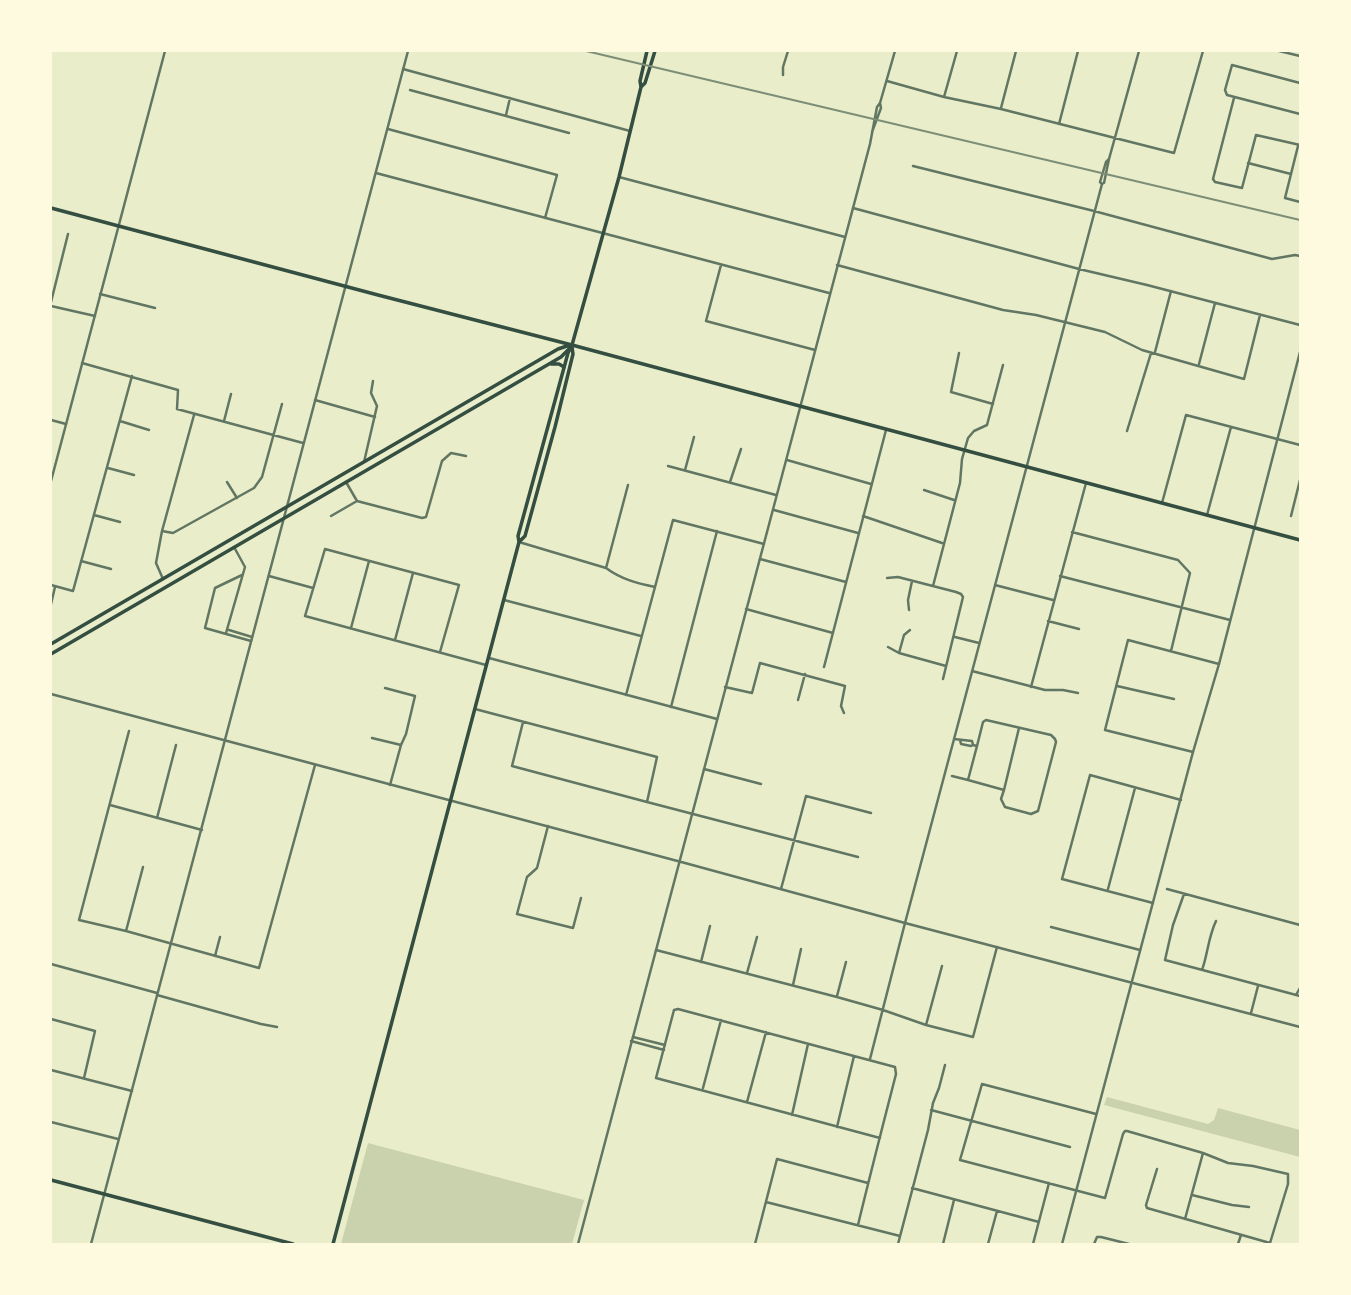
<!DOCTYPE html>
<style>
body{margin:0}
#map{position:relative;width:1351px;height:1295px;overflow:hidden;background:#e9edc9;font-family:Barlow,sans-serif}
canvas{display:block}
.frame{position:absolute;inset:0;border:52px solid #fefae0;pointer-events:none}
</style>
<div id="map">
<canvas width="1351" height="1295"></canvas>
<div class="frame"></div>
</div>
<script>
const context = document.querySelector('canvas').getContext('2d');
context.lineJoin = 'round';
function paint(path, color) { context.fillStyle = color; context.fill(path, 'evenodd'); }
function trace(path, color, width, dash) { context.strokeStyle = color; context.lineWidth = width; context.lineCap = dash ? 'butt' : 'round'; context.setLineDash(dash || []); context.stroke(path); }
paint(new Path2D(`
 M1107 1097 1208 1124 1214 1120 1218 1108 1300 1130V1157L1104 1105Z
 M368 1143 584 1200 572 1244H341Z`), '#cad2ad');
trace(new Path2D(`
 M403 69 630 131
 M783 75V67L788 51
 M887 81 944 97 1001 109 1174 153 1203 51
 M1300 83 1232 65 1225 90 1227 95 1300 114
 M410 90 569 133
 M944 97 957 51
 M1234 98 1213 179 1215 182 1242 188 1256 135 1300 145
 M1001 108 1016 51
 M506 115 510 98
 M1059 124 1078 51
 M388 129 557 175 545 218
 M1298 146 1285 198 1300 202
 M1248 163 1291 174
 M913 166 1094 211 1272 259 1295 255 1300 256
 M376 173 829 293
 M619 177 845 237
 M1102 184 1100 182 1106 162 1109 159
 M853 208 1079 269 1147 285 1300 325
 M721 265 706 321 815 350
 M837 265 1003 310 1036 315 1105 332 1142 350 1244 379 1260 315
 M100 294 155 308
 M51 302 68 234
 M51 306 95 316
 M1155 352 1171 291
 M959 353 951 392 993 404
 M82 363 178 390 177 409 303 443
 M1199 364 1215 303
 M315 400 375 417
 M51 420 66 424
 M120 421 149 430
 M224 421 231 394
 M1127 431 1151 353
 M787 460 871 484
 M364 462 377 406 371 393 373 381
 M668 466 776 495
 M108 468 134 475
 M685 470 694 437
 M227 482 237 498
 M346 482 357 501
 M730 482 741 449
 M924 490 954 500
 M1162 503 1186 415 1300 445
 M774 510 858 533
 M94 515 120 522
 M1207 515 1231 427
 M331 516 357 501 422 518 426 517 442 461 451 453 466 456
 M863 516 942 543
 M1291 516 1300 480
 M162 531 173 533 254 488 262 477 282 404
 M1072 532 1178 560 1190 573 1171 651
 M519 542 606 568C621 579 636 583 655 587
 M760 559 846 582
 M81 561 111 569
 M606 568 628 485
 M242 575 215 588 205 628 251 641
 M269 576 313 588
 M1060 576 1230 620
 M887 578 898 577 956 592 961 594 963 597 943 679
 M163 579 156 563 162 531 194 415
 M51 585 73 591 132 376
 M995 585 1053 600
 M933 586 960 483 962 459 968 438 974 431 987 425 1003 365
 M504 600 641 636
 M51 604 55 587
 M746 609 833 633
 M909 610 908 600 912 581
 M1048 621 1079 629
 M351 628 369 561
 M229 630 252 637
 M226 633 245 567 234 547
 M955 637 979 643
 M395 640 413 573
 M888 647 899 653 946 666
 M440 652 459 585 325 549 305 616 486 665
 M899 653 904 635 910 630
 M489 658 717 719
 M824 667 886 430
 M972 671 1045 690H1063L1078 693
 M1117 686 1174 699
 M725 687 752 693 760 663 845 686 841 706 844 713
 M1031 687 1086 483
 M385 688 415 696 406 734 401 745 390 785
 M626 695 673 520 764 544
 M798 700 805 674
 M671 707 717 531
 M475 709 657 757 647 802
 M523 722 512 766 647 802 858 857
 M129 731 79 920 126 931 259 968 315 765
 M372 738 401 745
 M954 739 972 741 973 745 977 746 968 780 1004 790 1001 799 1005 807 1031 814 1038 811 1056 742 1055 739 1051 735 986 720 983 722 977 746
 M960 740 961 744 971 746 973 745
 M1193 752 1105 730 1128 640 1219 664
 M704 769 761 784
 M952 776 968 780
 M1004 790 1019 728
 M110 805 202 830
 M157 818 176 745
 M548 826 537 868 527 877 517 914 573 928 581 898
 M781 889 806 796 871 813
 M1108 889 1135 788
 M1167 889 1300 925
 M1184 894 1173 925 1165 960 1300 996
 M1153 903 1062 879 1090 775 1181 800
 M1051 927 1140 950
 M126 931 143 867
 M656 950 837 997 883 1010 926 1025 973 1037 997 947
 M215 956 220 937
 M701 962 710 926
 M51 964 157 993
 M1202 970C1208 953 1208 938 1216 921
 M747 973 757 937
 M793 985 801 949
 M157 995 261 1024 277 1027
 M1296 995 1300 988
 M837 996 846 962
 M1251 1013 1258 986
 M51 1019 95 1031 84 1078
 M926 1025 942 966
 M633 1037 665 1045
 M631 1041 664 1050
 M870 1059 905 923 1102 184 1104 183 1109 159 1139 51
 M51 1070 132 1091
 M703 1088 721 1020
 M747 1102 766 1032
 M931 1110 1070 1147
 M1096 1114 982 1084 960 1160 1105 1198 1123 1134 1125 1131H1127L1203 1153 1228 1163 1253 1166 1288 1174V1184L1270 1243 1147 1208 1146 1205 1157 1169
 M792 1115 808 1044
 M51 1122 118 1139
 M837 1127 854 1056
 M912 1188 1039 1222
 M1192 1195 1232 1205 1249 1207
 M766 1202 900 1236
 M1185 1219 1203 1153
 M858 1225C870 1175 883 1125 896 1074L895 1067 678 1009 674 1010 656 1078 880 1138
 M755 1244 777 1159 868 1183
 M898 1244 928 1130 933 1103 939 1088 945 1065
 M943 1244 954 1200
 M988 1244 997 1211
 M1033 1244 1049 1183
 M1094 1244 1097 1237H1101L1129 1244
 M1238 1244 1241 1235`), '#617663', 2.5);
trace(new Path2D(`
 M1279 51 1300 56
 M872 132 881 108 880 103
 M51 481 165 51
 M51 694 685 863 905 923 1300 1027
 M91 1244 408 51
 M578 1244 870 144 877 107 880 103 895 51
 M1062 1244 1193 752 1219 664 1300 352`), '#617663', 2.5);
trace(new Path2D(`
 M51 208 378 295 572 345 1300 540
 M551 364H559L564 367
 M51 644 558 349 570 345
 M51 654 561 357 570 348
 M51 1180 293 1244`), '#344e41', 3.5);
trace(new Path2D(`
 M641 87 645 83 655 51
 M519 542 525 536 555 427 573 354 572 347
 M333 1244 519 542 518 536 568 353 572 345 619 177 641 87 640 81 647 51`), '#344e41', 3.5);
trace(new Path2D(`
 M586 51 1300 220`), '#7c8e77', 2);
</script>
